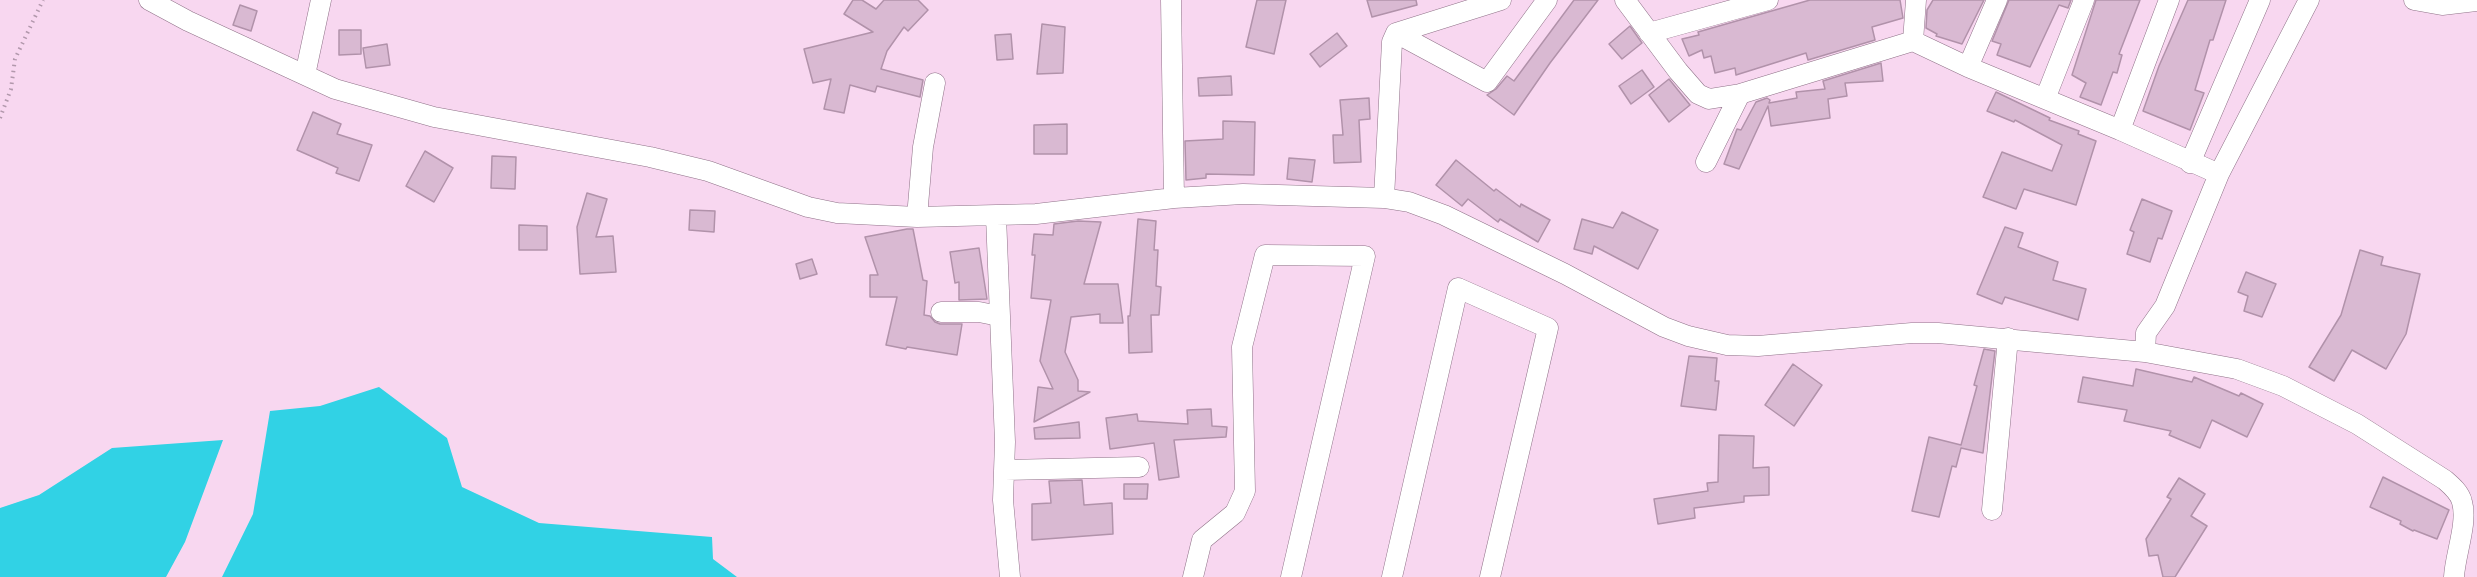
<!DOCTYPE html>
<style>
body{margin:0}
canvas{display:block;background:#f8d7f0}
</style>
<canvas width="2477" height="577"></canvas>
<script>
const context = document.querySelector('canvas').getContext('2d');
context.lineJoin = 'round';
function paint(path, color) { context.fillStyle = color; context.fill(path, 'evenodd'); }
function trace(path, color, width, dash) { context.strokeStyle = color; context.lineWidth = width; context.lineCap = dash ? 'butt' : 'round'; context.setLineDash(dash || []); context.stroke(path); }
paint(new Path2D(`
 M379 387 447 438 462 487 539 523 712 537 713 559 737 577H222L253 514 270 411 320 406Z
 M223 440 185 542 166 577H0V508L39 495 112 448Z`), '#31d2e5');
const building = new Path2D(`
 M853 0H862L876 9 884 0H918L928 10 908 31 904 27 887 51 881 69 923 80 920 97 877 86 875 92 850 85 844 113 824 109 831 79 813 83 804 49 873 32 844 14Z
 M1257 0H1286L1274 54 1246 47Z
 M1367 0H1416L1417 5 1372 17Z
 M1574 0H1598L1550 63 1514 115 1487 95 1496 89 1507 76 1514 81Z
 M1810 0H1900L1903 18 1872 27 1875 40 1808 60 1806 53 1736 75 1735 68 1715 73 1711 56 1704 58 1702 50 1689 56 1682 39 1699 35 1698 32Z
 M1933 0H1984L1962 44 1936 36 1937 34 1926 28 1927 10Z
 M2009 0H2071L2068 8 2059 5 2030 67 1997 55 2001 44 1992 41Z
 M2096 0H2140L2119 54 2122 55 2117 73 2113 72 2101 105 2080 97 2086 83 2072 75Z
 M2188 0H2226L2213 40H2210L2195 90 2204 93 2190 130 2143 111 2159 66Z
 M240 5 257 11 251 31 233 25Z
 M1042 24 1065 27 1063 73 1037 74Z
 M1630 26 1642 43 1622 59 1609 44Z
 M339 30H361V54L339 55Z
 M1337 33 1347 46 1320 67 1310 54Z
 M1011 34 1013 59 997 60 995 35Z
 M387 44 390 65 366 68 363 48Z
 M1881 63 1883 81 1845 83 1847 96 1828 99 1830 118 1771 126 1768 106 1739 169 1724 164 1737 129 1741 130 1756 102 1767 98 1770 100 1769 103 1797 98 1796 92 1825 89 1823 81Z
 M1642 70 1654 87 1631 104 1619 86Z
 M1231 76 1232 95 1199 96 1198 78Z
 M1669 79 1690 105 1669 122 1649 95Z
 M1996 92 2050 118 2049 120 2079 131 2078 134 2096 141 2076 205 2024 189 2016 209 1983 197 2002 152 2052 171 2062 145 2015 120 2014 122 1987 111Z
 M1369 98 1370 119 1359 120 1361 162 1334 163 1333 135H1343L1340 100Z
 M313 112 341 124 337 134 372 145 359 181 336 173 338 168 297 150Z
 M1223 121 1255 122 1254 175 1206 174V178L1186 180 1185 141 1223 139Z
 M1067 124V154H1034V125Z
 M425 151 453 168 434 202 406 186Z
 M492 156 516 157 515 189 491 188Z
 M1289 158 1315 160 1312 182 1287 179Z
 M1456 160 1494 191 1496 189 1520 207 1521 204 1550 220 1538 242 1500 219 1498 222 1468 199 1462 206 1436 185Z
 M587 193 607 199 596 237 613 236 616 272 580 274 577 227Z
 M2142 199 2172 211 2162 239 2158 238 2150 262 2127 254 2134 232 2130 230Z
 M690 210 715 211 714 232 689 230Z
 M1622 212 1658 230 1638 269 1594 246 1592 254 1574 249 1582 219 1613 228Z
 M1138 219 1156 221 1154 250H1158L1156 286 1161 287 1159 315H1151L1152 352 1129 353 1128 316H1130Z
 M1078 221 1101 222 1084 284H1118L1123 323H1100V314L1071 317 1065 352 1078 380V391L1090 392 1034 422 1038 387 1053 389 1040 361 1051 300 1031 298 1035 255H1032L1034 234 1053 235 1054 224Z
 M519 225 547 226V250H519Z
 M2005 227 2023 233 2018 247 2058 262 2053 280 2086 289 2078 320 2005 297 2002 304 1977 294Z
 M907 229H913L923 280 927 281 924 315 930 316 935 322 940 324H962L957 355 907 347 906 349 886 345 897 297H870V275H878L865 237Z
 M979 248 987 299 959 300V282L955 283 950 252Z
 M2360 250 2383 257 2381 265 2420 274 2406 334 2386 369 2352 350 2334 381 2309 367 2341 315Z
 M812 259 817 274 800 279 796 264Z
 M2246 272 2276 284 2262 317 2244 311 2248 296 2238 292Z
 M1984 349 1995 351 1983 453 1961 448 1956 467 1952 466 1939 517 1912 511 1929 437 1961 445 1977 386 1974 385Z
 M1689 356 1717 358 1715 381H1719L1716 410 1681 406Z
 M1793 364 1822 385 1794 426 1765 405Z
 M2136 369 2192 382 2194 377 2239 396 2241 393 2263 404 2247 437 2212 420 2200 448 2169 435 2171 431 2124 421 2127 410 2078 402 2083 377 2133 386Z
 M1211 409 1212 426 1227 427 1226 437 1174 440 1179 477 1159 480 1154 443 1110 449 1106 418 1137 414 1138 421 1188 424 1187 410Z
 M1079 422 1080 438 1035 439 1034 428Z
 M1719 435 1754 436 1753 468 1769 467V495L1744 496V502L1694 508 1695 518 1658 524 1654 499 1708 491 1707 483 1718 482Z
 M2383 477 2449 510 2437 539 2414 530 2413 531 2400 524 2401 521 2370 507Z
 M2179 478 2205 494 2191 516 2207 526 2175 577H2163L2158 555 2149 556 2146 539 2171 499 2167 497Z
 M1082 480 1084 505 1112 503 1113 534 1032 540V504L1051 503 1049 481Z
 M1124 484H1148L1147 499H1124Z`);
paint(building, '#d9b9d2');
trace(building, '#b192aa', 1.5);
const street = new Path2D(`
 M149 0 188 21 335 89 434 117 650 157 708 171 808 207 837 213 917 217 1036 214 1174 198 1243 194 1384 198 1409 202 1444 215 1565 274 1664 327 1688 336 1727 345 1758 346 1912 333H1938L2145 352 2237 369 2283 386 2357 424 2445 480C2452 486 2460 493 2462 502 2468 523 2455 555 2454 577
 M1171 0 1174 198
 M1625 0 1678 71 1698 94 1709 99 1740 94 1913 41 1968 67 2120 130 2219 174
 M2414 0 2442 5 2477 1
 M1396 33 1487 82 1547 0
 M1649 33 1768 0
 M1913 41 1916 0
 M1968 67 1997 0
 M305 75 321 0
 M2045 99 2084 0
 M2120 130 2169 0
 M1706 162 1740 94
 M2190 163 2260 0
 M1384 198 1392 42 1396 33 1501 0
 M996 216 1005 442 1003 500 1010 577
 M917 217 923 147 935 83
 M941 312H979L999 316
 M2145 352 2146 333 2165 306 2219 174 2309 0
 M1005 470 1139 467
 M1992 510 2008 338
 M1193 577 1202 540 1235 513 1245 491 1242 347 1265 255 1365 256 1291 577
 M1392 577 1458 288 1548 328 1490 577`);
trace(street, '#8f7288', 21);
trace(new Path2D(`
 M0 118 11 89 15 59 43 0`), '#b298ac', 4, [1.5, 4.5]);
trace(street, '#fff', 20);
</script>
